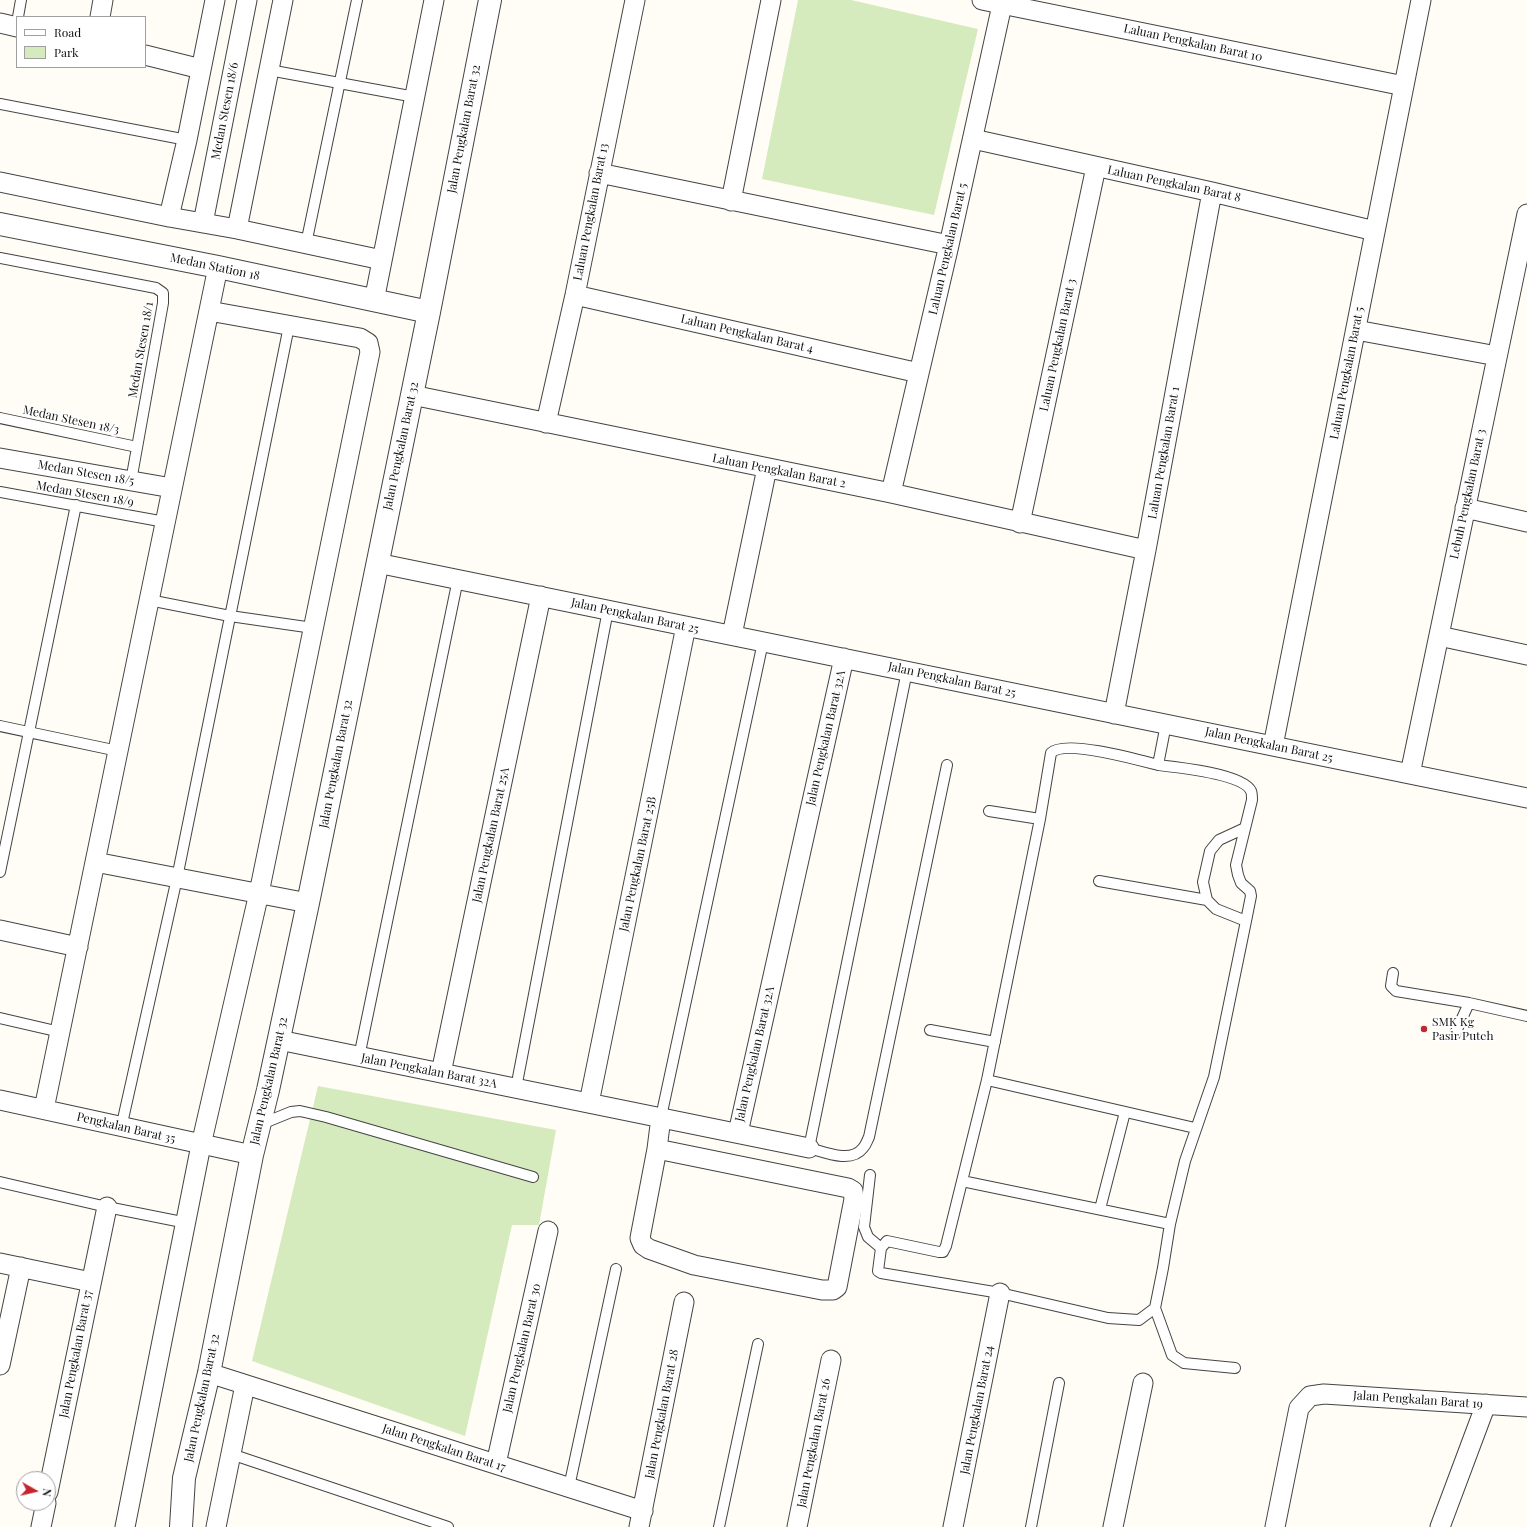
<!DOCTYPE html>
<style>
body{margin:0}
#map{position:relative;width:1527px;height:1527px;overflow:hidden;background:#fffdf5;font-family:"Playfair Display",serif}
canvas{display:block}
.legend{position:absolute;left:16px;top:16px;width:130px;height:52px;box-sizing:border-box;background:#fff;border:1px solid #a0a0a0;margin:0;padding:5px 7px;list-style:none;font-size:12px;color:#111}
.legend li{display:flex;align-items:center;gap:8px;height:20px}
.legend b{width:20px;border:1px solid #a0a0a0}
.north{position:absolute;left:16px;top:1471px;width:40px;height:40px;box-sizing:border-box;background:#fff;border:1px solid #a0a0a0;border-radius:50%;rotate:98deg;font-size:11px;font-weight:700;line-height:16px;text-align:center;color:#111}
.north::after{content:'';display:block;margin:auto;width:14px;height:18px;background:#c4262e;clip-path:polygon(50% 0,100% 100%,50% 72%,0 100%)}
</style>
<div id="map">
<canvas width="1527" height="1527"></canvas>
<ul class="legend">
<li><b style="height:5px;background:#fff"></b>Road</li>
<li><b style="height:11px;background:#d5ebbd"></b>Park</li>
</ul>
<div class="north">N</div>
</div>
<script>
const context = document.querySelector('canvas').getContext('2d');
context.lineJoin = 'round';
function paint(path, color) { context.fillStyle = color; context.fill(path, 'evenodd'); }
function trace(path, color, width, dash) { context.strokeStyle = color; context.lineWidth = width; context.lineCap = dash ? 'butt' : 'round'; context.setLineDash(dash || []); context.stroke(path); }
function write(font, color, halo, rows, align = 'center') {
  context.font = font + ' "Playfair Display",serif'; context.lineWidth = 4; context.setLineDash([]); context.textBaseline = 'middle'; context.strokeStyle = halo; context.fillStyle = color; for (const [text, x, y, turn = 0] of rows) {
    context.save(); context.translate(x, y); context.rotate((+turn || 0) * Math.PI / 180); context.textAlign = isNaN(turn) ? turn : align; if (halo) context.strokeText(text, 0, 0); context.fillText(text, 0, 0); context.restore();
  }
}
paint(new Path2D(`
 M798 0H851L978 29 934 215 762 179Z
 M318 1086 556 1130 539 1225H512L465 1436 252 1361Z`), '#d5ebbd');
const service = new Path2D(`
 M18 17 21 0
 M269 70 415 97
 M0 104 187 140
 M306 244 357 0
 M0 258 156 288 163 293V303L131 481
 M0 418 137 447
 M0 492 165 522
 M149 600 230 616 313 628
 M907 671 809 1148C824 1152 851 1164 863 1148 866 1145 867 1141 869 1137L947 765
 M0 726 118 751
 M1158 765C1176 767 1243 774 1251 791 1252 793 1252 798 1252 800L1236 865 1238 875 1241 883 1250 891 1251 896 1246 921 1214 1077 1185 1161 1170 1224 1163 1268 1155 1308 1139 1320 1108 1318 1000 1293 881 1273 878 1271 881 1248 887 1241 939 1252H943L946 1246 987 1080 1040 819 1051 753C1064 739 1139 760 1158 765L1166 724
 M989 811 1040 819
 M1245 828 1219 840 1210 851 1203 882 1207 900 1216 909 1246 921
 M0 872 76 505
 M1099 881 1207 900
 M1393 973 1391 986 1396 991 1469 1003 1527 1016
 M0 1018 60 1032
 M930 1030 995 1042
 M1454 1036 1469 1003
 M359 1057 458 579
 M987 1080 1195 1128
 M516 1088 608 610
 M661 1117 763 642
 M259 1125 291 1112 300 1111 326 1117 533 1177
 M121 1128 177 878 289 326
 M870 1175 864 1227 868 1237 881 1248
 M962 1181 1170 1224
 M0 1182 107 1207 187 1223
 M1100 1209 1125 1112
 M1155 1308 1172 1355 1184 1363 1235 1368
 M231 1454 448 1527
 M569 1487 616 1269
 M719 1527 758 1344
 M1031 1527 1059 1383`);
const minor = new Path2D(`
 M982 0 1404 86
 M100 17 103 0
 M0 23 17 27
 M145 55 201 69
 M973 139 1212 192 1375 231
 M599 173 949 245
 M0 182 169 217 237 229 382 260
 M731 201 771 0
 M169 217 187 140 215 0
 M203 223 247 0
 M237 229 283 0
 M575 295 919 373
 M374 301 434 0
 M1356 330 1497 356
 M412 395 891 493 1146 550
 M546 423 575 295 635 0
 M0 458 172 488
 M891 493 949 245 1002 5
 M1465 508 1527 522
 M1020 523 1096 167
 M377 563 1527 798
 M732 635 767 468
 M1439 636 1527 655
 M1114 714 1146 550 1212 192
 M1273 746 1421 0
 M1410 774 1527 214
 M95 862 308 903
 M0 930 78 947
 M279 1040 809 1148
 M441 1073 541 596
 M0 1100 252 1155
 M589 1103 686 626
 M44 1109 218 267
 M738 1133 844 658
 M657 1149 848 1188 853 1191 854 1199 837 1287 833 1290H822L694 1265 649 1249 643 1245 640 1238 657 1149 661 1117
 M0 1263 91 1282
 M0 1365 21 1267
 M209 1373 643 1511
 M496 1464 548 1231
 M48 1492 107 1207
 M41 1527 46 1503
 M125 1527 201 1145 259 893 370 352 368 343 360 338 209 311
 M216 1527 245 1385
 M639 1527 684 1302
 M797 1527 831 1360
 M953 1527 1000 1293
 M1113 1527 1143 1383
 M1275 1527 1299 1408 1310 1396 1324 1394 1527 1407
 M1440 1527 1486 1404`);
const tertiary = new Path2D(`
 M0 224 218 267 429 312
 M181 1527 184 1478 209 1373 252 1155 268 1090 308 903 429 312 490 0`);
trace(service, '#444', 12);
trace(minor, '#444', 21);
trace(tertiary, '#444', 24);
trace(service, '#fff', 10);
trace(minor, '#fff', 19);
trace(tertiary, '#fff', 22);
for (const [x, y, r, color] of [
 [1424,1029,4,"#c4262e"]
]) { const dot = new Path2D(); dot.arc(x, y, r, 0, 2 * Math.PI); context.fillStyle = color; context.fill(dot); trace(dot, '#fff', 1.5); }
write('12px', '#111', '#fff', [
 ["Laluan Pengkalan Barat 10",1193,43,12],
 ["Medan Stesen 18/6",225,111,-79],
 ["Jalan Pengkalan Barat 32",464,129,-79],
 ["Laluan Pengkalan Barat 8",1174,184,12],
 ["Laluan Pengkalan Barat 13",591,212,-79],
 ["Laluan Pengkalan Barat 5",948,249,-77],
 ["Medan Station 18",215,267,12],
 ["Laluan Pengkalan Barat 4",747,334,13],
 ["Laluan Pengkalan Barat 3",1058,345,-78],
 ["Medan Stesen 18/1",141,350,-80],
 ["Laluan Pengkalan Barat 5",1347,373,-79],
 ["Medan Stesen 18/3",71,420,12],
 ["Jalan Pengkalan Barat 32",401,446,-78],
 ["Laluan Pengkalan Barat 1",1164,453,-80],
 ["Laluan Pengkalan Barat 2",779,471,11],
 ["Medan Stesen 18/5",86,473,10],
 ["Medan Stesen 18/9",85,494,10],
 ["Lebuh Pengkalan Barat 3",1468,494,-78],
 ["Jalan Pengkalan Barat 25",635,616,12],
 ["Jalan Pengkalan Barat 25",952,680,12],
 ["Jalan Pengkalan Barat 32A",826,738,-77],
 ["Jalan Pengkalan Barat 25",1269,745,12],
 ["Jalan Pengkalan Barat 32",336,764,-79],
 ["Jalan Pengkalan Barat 25A",491,835,-78],
 ["Jalan Pengkalan Barat 25B",638,864,-78],
 ["Jalan Pengkalan Barat 32A",755,1054,-77],
 ["Jalan Pengkalan Barat 32A",429,1071,11],
 ["Jalan Pengkalan Barat 32",269,1081,-77],
 ["Pengkalan Barat 35",126,1128,13],
 ["Jalan Pengkalan Barat 30",522,1348,-77],
 ["Jalan Pengkalan Barat 37",76,1354,-79],
 ["Jalan Pengkalan Barat 32",202,1398,-78],
 ["Jalan Pengkalan Barat 19",1418,1400,4],
 ["Jalan Pengkalan Barat 24",977,1410,-79],
 ["Jalan Pengkalan Barat 28",662,1414,-79],
 ["Jalan Pengkalan Barat 26",814,1443,-79],
 ["Jalan Pengkalan Barat 17",444,1448,18]
]);
write('12px', '#111', '#fff', [
 ["SMK Kg",1432,1022],
 ["Pasir Puteh",1432,1036]
], 'left');
</script>
